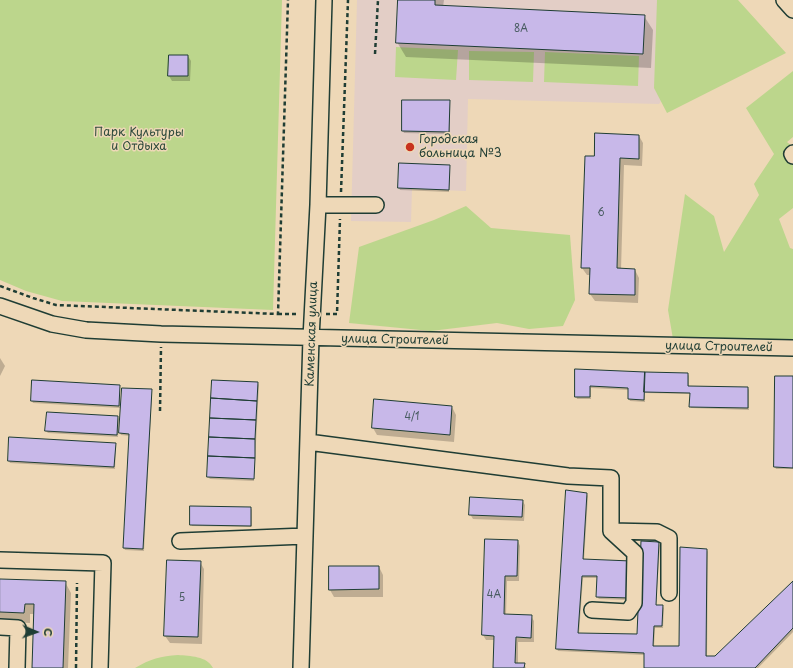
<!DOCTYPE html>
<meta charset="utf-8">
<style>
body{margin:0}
#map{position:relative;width:793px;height:668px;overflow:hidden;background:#eed8b7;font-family:"Playpen Sans",sans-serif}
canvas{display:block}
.north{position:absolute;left:16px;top:612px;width:40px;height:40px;-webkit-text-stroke:3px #eed8b7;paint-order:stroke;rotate:92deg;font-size:11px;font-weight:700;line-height:16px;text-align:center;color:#1f3d34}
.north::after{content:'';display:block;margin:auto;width:14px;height:18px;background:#1f3d34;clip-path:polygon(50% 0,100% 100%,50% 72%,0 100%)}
</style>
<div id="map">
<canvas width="793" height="668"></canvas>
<div class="north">С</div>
</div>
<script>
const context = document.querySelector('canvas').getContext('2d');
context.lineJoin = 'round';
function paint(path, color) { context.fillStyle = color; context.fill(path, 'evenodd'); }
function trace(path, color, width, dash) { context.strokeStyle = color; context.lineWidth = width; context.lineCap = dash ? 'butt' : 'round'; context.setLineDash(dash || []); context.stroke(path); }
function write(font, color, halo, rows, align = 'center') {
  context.font = font + ' "Playpen Sans",sans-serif'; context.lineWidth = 3; context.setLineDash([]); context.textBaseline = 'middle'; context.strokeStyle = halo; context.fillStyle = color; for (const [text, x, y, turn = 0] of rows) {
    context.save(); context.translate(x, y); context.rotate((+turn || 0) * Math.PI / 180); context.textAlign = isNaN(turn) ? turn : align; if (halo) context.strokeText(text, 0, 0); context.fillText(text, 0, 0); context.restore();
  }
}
paint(new Path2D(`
 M357 0H732L659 104 468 99 466 191 412 189 411 222 351 221Z`), '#e3cec6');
paint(new Path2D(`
 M0 0H282L273 310 62 301 26 291 0 280Z
 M657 0H738L786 53 667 113 654 88Z
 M396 47 458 50 456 80 395 77Z
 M469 51 534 52 533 82 469 80Z
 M545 52 639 56 638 86 544 82Z
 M793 71V137L787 142 793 147V208L779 219 790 248 793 249V340L673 339 668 310 685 194 714 216 724 252 759 195 754 184 774 154 746 108Z
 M466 206 491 228 570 235 575 300 563 326 529 329 497 323 431 331 349 323 359 247 434 220Z
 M178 655C190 656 207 656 213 668H135C150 659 161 656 178 655Z`), '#bcd68c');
paint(new Path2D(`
 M399 0H444L443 7 644 16 653 30 651 68 406 57 397 42Z
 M188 56 191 61 190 81H172L169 76Z
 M403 101H449L450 103V134L404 133 403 131Z
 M639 136 643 143 642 166 624 165 621 270H635L639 278 638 303 595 301 590 294 591 275H587L582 268 595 157Z
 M400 164 449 166 450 168 449 192 400 190 399 188Z
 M0 358 5 366 0 376Z
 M576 370 688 374 689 376V387L748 388 749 390V410L691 408 690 406 691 394 645 393V402L630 401 629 399V390L591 388V399H577L576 396Z
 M776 377H793V469H776L775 467Z
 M258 383 259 385 254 481 210 479 208 477Z
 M119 386 120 388V408L33 403 32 401Z
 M151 390 152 392 144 551 125 550 124 548 130 436 121 435 120 433Z
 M452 407 456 415 454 442 377 435 373 428Z
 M48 413 118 417 119 419 118 437 48 433 46 431Z
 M115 444 116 446 115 469 10 463 9 461Z
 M587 494 588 496 584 560 631 600 599 599 597 597 598 578H583L579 634 638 635 658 543 660 545 656 606H662L664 608 663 628H655L654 647H680L707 550 708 552 707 657H716L793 583V632L758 668H645V655L558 651 557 649Z
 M522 500 525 505 524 521 473 519 470 514Z
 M251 508 252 510V527L192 526 191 524Z
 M486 540 518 541 520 546 519 581H507L506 615 531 616 534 621V642H518V664H524L526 668H494L495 640H486L483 635Z
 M200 562 204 569 202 644 170 643 165 636Z
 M379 567 383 575V597H334L330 590Z
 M0 580 65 582 71 593 68 668H33L35 614H30V623L0 622Z`), '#0003');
const building = new Path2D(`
 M398 0H435V5L645 15 643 54 396 43Z
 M169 55H188V76H168Z
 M402 100H450L449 132 402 131Z
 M595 133 639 135V159L620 158 617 268 635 269V295L589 294 590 268H581L585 156H594Z
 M399 163 450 165 449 190 398 188Z
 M575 369 645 372 644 400 628 399V388L590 386V397H575Z
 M645 372 688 373V386L748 387V408L689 407 690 393 644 392Z
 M775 376H793V468L774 467Z
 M32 380 120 385 119 406 31 401Z
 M212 380 258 382 257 401 211 398Z
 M122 388 152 389 143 549 123 548 129 434 119 433Z
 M211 398 257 401 256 420 210 418Z
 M374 399 452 406 450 435 372 428Z
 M47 412 118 416 117 435 45 431Z
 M210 418 256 420 255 439 209 437Z
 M9 437 116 443 114 467 8 461Z
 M209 437 255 439V458L208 456Z
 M208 456 255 458 254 479 207 477Z
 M566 490 587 493 583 559 631 561 630 598 596 597 597 576H582L578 633 637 634 641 541 659 542 656 605H663L662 626H654L653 646H679L680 547 707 549 706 656H715L793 581V628L755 668H644V653L556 649Z
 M470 497 523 500 522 517 469 515Z
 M190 506 251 507V526L190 525Z
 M485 539 518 540 517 576H505L504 614 532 615 531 638 516 637 515 663H525L524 668H493L494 636 482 635Z
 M167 560 201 561 198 637 164 636Z
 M329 566H379V589L329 590Z
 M0 579 66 581 63 668H32L34 604H25L24 613 0 612Z`);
paint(building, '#c8b8e9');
trace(building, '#1f3d34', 1);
const minor = new Path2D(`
 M784 0 793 10
 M793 153 792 154 793 156
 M318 205H376
 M0 306 52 324 86 330 161 334 793 348
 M308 442 568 476 611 478V531L657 532 669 538V593
 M180 541 305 536
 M0 560 103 563 100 668
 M592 610 628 612 634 603 635 553 611 531
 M0 627 18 628 17 668
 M301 668 311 338 318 205 324 0`);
trace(minor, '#1f3d34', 18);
trace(new Path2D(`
 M375 54 378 0
 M341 192 348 0
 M0 286 33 298 56 305 278 314 288 0
 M278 314H297
 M326 314H337L340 219
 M160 411 161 347
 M76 668 77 583`), '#1f3d34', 2.5, [4, 3]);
trace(minor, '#eed8b7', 15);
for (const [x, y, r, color] of [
 [410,147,5,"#c8321e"]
]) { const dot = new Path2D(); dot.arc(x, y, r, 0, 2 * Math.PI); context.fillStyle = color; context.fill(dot); trace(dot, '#eed8b7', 1.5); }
write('10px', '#495c61', null, [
 ["8А",521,29],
 ["6",601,213],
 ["4/1",412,417],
 ["4А",494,595],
 ["5",182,598]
]);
write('12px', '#2f4c3d', '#eed8b7', [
 ["Парк Культуры",139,133],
 ["и Отдыха",139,147]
]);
write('12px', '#1f3d34', '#eed8b7', [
 ["Городская",419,140],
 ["больница №3",419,154]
], 'left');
write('12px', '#1f3d34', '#eed8b7', [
 ["Каменская улица",312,334,-88],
 ["улица Строителей",395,340,1],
 ["улица Строителей",719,347,1]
]);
</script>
